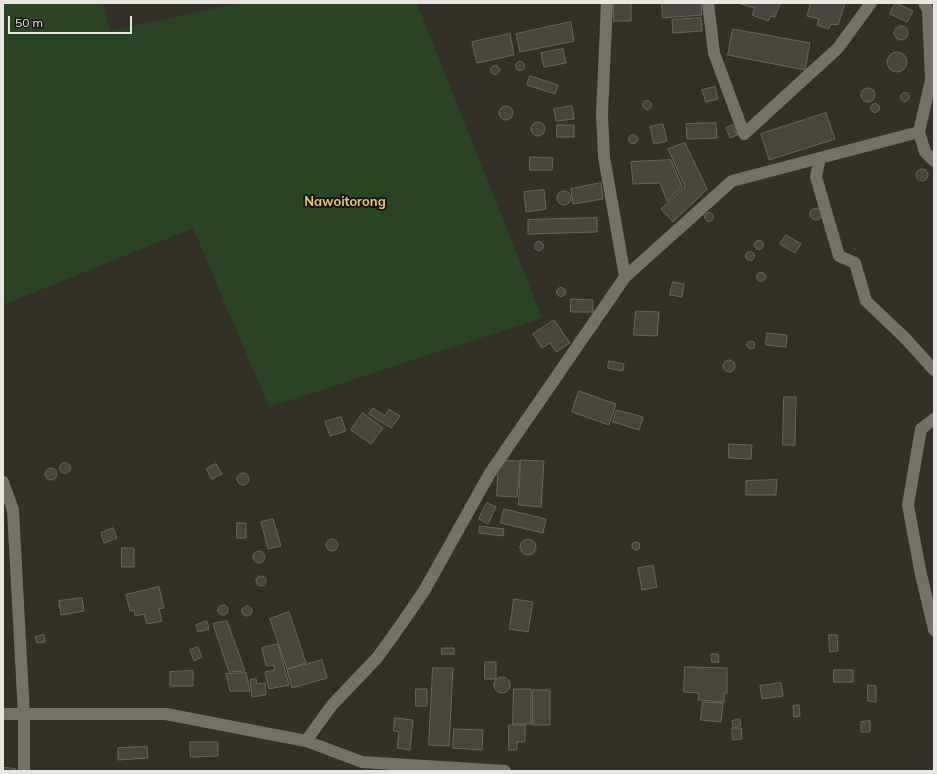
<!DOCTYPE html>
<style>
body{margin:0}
#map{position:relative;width:937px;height:774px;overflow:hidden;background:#333028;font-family:Mulish,sans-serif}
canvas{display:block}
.frame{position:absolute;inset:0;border:4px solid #e8e6e1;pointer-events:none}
.scale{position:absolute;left:8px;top:16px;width:124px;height:18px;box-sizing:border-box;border:2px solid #e8e6e1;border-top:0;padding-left:5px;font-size:12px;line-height:14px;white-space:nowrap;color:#e8e6e1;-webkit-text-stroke:3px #191815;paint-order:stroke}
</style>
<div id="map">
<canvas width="937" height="774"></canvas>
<div class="frame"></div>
<div class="scale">50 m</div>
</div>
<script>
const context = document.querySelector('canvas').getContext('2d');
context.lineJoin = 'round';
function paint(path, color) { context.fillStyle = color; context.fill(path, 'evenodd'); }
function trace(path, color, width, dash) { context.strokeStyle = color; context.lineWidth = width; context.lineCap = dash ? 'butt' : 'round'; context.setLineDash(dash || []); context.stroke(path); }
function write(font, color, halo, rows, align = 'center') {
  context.font = font + ' Mulish,sans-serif'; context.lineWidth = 4; context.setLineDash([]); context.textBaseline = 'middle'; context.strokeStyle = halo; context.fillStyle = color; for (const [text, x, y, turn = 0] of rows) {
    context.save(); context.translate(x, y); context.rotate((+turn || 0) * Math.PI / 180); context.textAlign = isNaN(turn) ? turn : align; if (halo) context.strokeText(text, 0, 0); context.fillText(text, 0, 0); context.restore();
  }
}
paint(new Path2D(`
 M3 3H103L110 31 239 3H417L542 318 269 407 193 228 3 305Z`), '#2a4524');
const building = new Path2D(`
 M614 3H631V21H614Z
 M662 3H701L702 15 663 18Z
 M777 3 780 4 775 17 771 16 768 21 752 15 755 8 741 4Z
 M811 3H845L838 25 831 24 829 29 817 25 819 19 807 16Z
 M896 3 913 11 907 22 890 14Z
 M701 18 702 31 673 33 672 20Z
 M571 22 574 41 520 52 516 34Z
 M894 33a7 7 0 1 1 14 0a7 7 0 1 1-14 0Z
 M733 29 810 43 805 70 728 55Z
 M510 34 514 55 477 63 472 42Z
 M563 49 566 63 544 67 541 53Z
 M887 62a10 10 0 1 1 20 0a10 10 0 1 1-20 0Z
 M515.5 66a4.5 4.5 0 1 1 9 0a4.5 4.5 0 1 1-9 0Z
 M490.5 70a4.5 4.5 0 1 1 9 0a4.5 4.5 0 1 1-9 0Z
 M530 76 558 85 555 94 527 85Z
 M715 87 718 99 706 102 702 90Z
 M861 95a7 7 0 1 1 14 0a7 7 0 1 1-14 0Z
 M900.5 97a4.5 4.5 0 1 1 9 0a4.5 4.5 0 1 1-9 0Z
 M642.5 105a4.5 4.5 0 1 1 9 0a4.5 4.5 0 1 1-9 0Z
 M870.5 108a4.5 4.5 0 1 1 9 0a4.5 4.5 0 1 1-9 0Z
 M499 113a7 7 0 1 1 14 0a7 7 0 1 1-14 0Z
 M572 106 574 119 556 121 554 109Z
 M826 113 835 139 769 160 761 134Z
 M531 129a7 7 0 1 1 14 0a7 7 0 1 1-14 0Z
 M716 123 717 138 687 139 686 124Z
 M663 124 667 141 654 144 650 127Z
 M557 125H574V137H557Z
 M733 125 737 135 730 138 726 128Z
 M628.5 139a4.5 4.5 0 1 1 9 0a4.5 4.5 0 1 1-9 0Z
 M685 143 707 189 673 222 661 209 685 186 668 149Z
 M530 157 553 158 552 170H530Z
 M671 160 682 186 667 201 660 183 633 184 631 162Z
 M916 175a6 6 0 1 1 12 0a6 6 0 1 1-12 0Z
 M601 183 603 199 573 204 571 189Z
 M544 190 546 209 526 212 524 192Z
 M557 198a7 7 0 1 1 14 0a7 7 0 1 1-14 0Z
 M810 214a6 6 0 1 1 12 0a6 6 0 1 1-12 0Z
 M704.5 217a4.5 4.5 0 1 1 9 0a4.5 4.5 0 1 1-9 0Z
 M597 218V232L528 234V220Z
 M786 235 801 244 795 253 780 244Z
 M754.5 245a4.5 4.5 0 1 1 9 0a4.5 4.5 0 1 1-9 0Z
 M534.5 246a4.5 4.5 0 1 1 9 0a4.5 4.5 0 1 1-9 0Z
 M745.5 256a4.5 4.5 0 1 1 9 0a4.5 4.5 0 1 1-9 0Z
 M756.5 277a4.5 4.5 0 1 1 9 0a4.5 4.5 0 1 1-9 0Z
 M673 282 684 284 682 297 670 295Z
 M556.5 292a4.5 4.5 0 1 1 9 0a4.5 4.5 0 1 1-9 0Z
 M571 299 593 300V312H571Z
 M636 311 659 312 657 336 634 335Z
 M554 320 570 343 556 352 550 343 542 348 533 334Z
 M767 333 787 335 786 347 766 345Z
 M747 345a4 4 0 1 1 8 0a4 4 0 1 1-8 0Z
 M723 366a6 6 0 1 1 12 0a6 6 0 1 1-12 0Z
 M609 361 624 364 623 371 608 368Z
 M579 391 616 404 609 425 572 412Z
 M784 397H796L795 445H783Z
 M373 408 385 416 389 409 400 416 391 428 369 414Z
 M617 410 643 417 639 430 613 422Z
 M363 413 383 428 371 444 351 430Z
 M341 417 346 431 330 436 325 422Z
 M729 444 752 445 751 459 729 458Z
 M499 460 520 461 517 497 497 496Z
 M521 460 544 461 541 507 519 505Z
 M59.5 468a5.5 5.5 0 1 1 11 0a5.5 5.5 0 1 1-11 0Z
 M216 464 222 474 212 479 206 469Z
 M45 474a6 6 0 1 1 12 0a6 6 0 1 1-12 0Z
 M237 479a6 6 0 1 1 12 0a6 6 0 1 1-12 0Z
 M777 480 776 495H746V481Z
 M487 503 496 507 488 524 479 519Z
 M504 509 546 519 543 533 501 523Z
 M273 519 281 546 268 549 261 522Z
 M237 523H246V538H237Z
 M480 526 504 529 503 536 479 533Z
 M113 528 117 538 104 543 101 533Z
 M326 545a6 6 0 1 1 12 0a6 6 0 1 1-12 0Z
 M520 547a8 8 0 1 1 16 0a8 8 0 1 1-16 0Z
 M632 546a4 4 0 1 1 8 0a4 4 0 1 1-8 0Z
 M122 548H134V567H122Z
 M253 557a6 6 0 1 1 12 0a6 6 0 1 1-12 0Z
 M653 566 657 587 642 590 638 568Z
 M256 581a5 5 0 1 1 10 0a5 5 0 1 1-10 0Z
 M159 587 164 608 159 609 162 621 147 624 144 614 135 616 134 610 130 611 126 595Z
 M82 598 84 611 61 615 59 601Z
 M514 599 533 602 528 632 510 629Z
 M218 610a5 5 0 1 1 10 0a5 5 0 1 1-10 0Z
 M242 611a5 5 0 1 1 10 0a5 5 0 1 1-10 0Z
 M289 612 306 663 287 669 270 619Z
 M207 621 209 629 198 632 196 625Z
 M227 621 245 671 229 672 213 624Z
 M44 635 45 642 37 643 35 637Z
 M829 635H837L838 651 830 652Z
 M278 644 289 685 269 689 265 672 275 670 274 665 266 666 262 648Z
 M198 647 202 657 194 661 190 650Z
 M442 648H454V654H442Z
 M711 654H718L719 662H712Z
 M322 660 327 678 292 688 287 670Z
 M485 662H496V679H485Z
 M685 667 727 668V693H724V702L698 700 699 693 684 692Z
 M433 668H453L449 746 429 745Z
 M834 670H853V682H834Z
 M193 671V686H170V672Z
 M246 673 250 691H230L226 674Z
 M494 685a8 8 0 1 1 16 0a8 8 0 1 1-16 0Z
 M256 679 257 684 265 683 266 695 252 697 250 680Z
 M781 683 783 696 762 699 760 686Z
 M868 685 876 686V702L868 701Z
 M416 689H427V706H416Z
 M514 689H531V724H513Z
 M533 690H550V725H533Z
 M703 702 723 703 721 722 701 720Z
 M799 705 800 716 794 717 793 706Z
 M395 718 413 720 410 750 397 748 399 732 394 731Z
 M740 719 741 726 733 728 732 721Z
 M870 721V732H861V722Z
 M509 725H525V742H517V750H509Z
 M732 728H741L742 739 733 740Z
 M454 729 483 730 482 750 453 748Z
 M190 742H218V756L191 757Z
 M147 747 148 758 118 760V748Z
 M3 767 16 769V771H3Z`);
paint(building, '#49453e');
trace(building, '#69665e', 1);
trace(new Path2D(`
 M708 3 714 53 744 134 838 48 871 3
 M924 3 928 10 931 80 919 132 925 152 934 161
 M820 158 816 177 839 256 855 263 866 301 905 338 934 370
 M625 277 732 181 919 132
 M934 419 921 429 908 505 920 570 934 630
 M3 482 13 510 24 715V771
 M3 714H166L306 741 362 762 505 771
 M306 741 332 705 377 658 400 626 424 591 490 473 625 277 604 157 602 114 607 3`), '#757169', 12);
write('bold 13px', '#e9c77e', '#191815', [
 ["Nawoitorong",345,202]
]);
</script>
